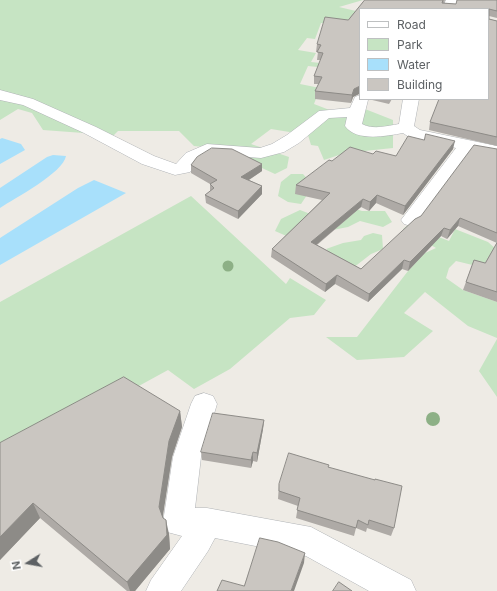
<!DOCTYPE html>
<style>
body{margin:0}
#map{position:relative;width:497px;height:591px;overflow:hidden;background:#eeebe5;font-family:Inter,sans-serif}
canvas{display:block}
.legend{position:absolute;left:359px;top:8px;width:130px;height:92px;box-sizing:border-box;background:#fff;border:1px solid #bec0c1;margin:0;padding:5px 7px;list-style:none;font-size:12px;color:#5d6164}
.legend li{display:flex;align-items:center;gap:8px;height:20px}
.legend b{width:20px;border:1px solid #bec0c1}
.north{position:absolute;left:8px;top:543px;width:40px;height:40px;-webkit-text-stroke:3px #fff;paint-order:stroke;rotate:259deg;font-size:11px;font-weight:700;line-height:16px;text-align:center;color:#5d6164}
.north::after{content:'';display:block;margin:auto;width:14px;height:18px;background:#5d6164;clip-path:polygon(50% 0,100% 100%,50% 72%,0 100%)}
</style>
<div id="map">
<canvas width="497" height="591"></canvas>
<ul class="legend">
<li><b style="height:5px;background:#fff"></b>Road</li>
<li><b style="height:11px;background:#c6e4c3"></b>Park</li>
<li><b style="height:11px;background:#a8e0fb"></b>Water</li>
<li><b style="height:11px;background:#cac6c1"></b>Building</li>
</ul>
<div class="north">N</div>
</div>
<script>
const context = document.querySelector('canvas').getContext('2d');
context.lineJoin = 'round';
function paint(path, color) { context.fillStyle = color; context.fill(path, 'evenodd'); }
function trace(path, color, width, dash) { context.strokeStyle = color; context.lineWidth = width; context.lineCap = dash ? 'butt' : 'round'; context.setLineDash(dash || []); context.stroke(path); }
paint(new Path2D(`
 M0 0H363L339 7 360 12V28L336 23H321L315 39 307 38 298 50 316 53 311 62 349 66 346 70 308 66 300 84 320 88 314 104 345 116 365 109 393 120V148L345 153 324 160 318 146 311 145 308 135 271 129 251 144 289 157 287 168 275 174 251 163 242 151 194 146 179 131H118L110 139 97 134 43 130 32 113 18 109 0 120Z
 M291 174H303L310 182 309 192 301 204 288 202 278 196 281 182Z
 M191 196 286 284 290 278 326 300 314 315 290 318 230 369 194 389 168 370 0 462V302Z
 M353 208 362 211H385L392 222 383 227 360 221 348 227 291 238 275 231 281 219 300 210 313 215Z
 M408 225 449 241 455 229 488 242 497 250 493 270 456 261 449 268 446 278 463 290 497 302V338L468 326 425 292 404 313 433 331 404 357 357 360 326 337H357L408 271 425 253 436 248 403 229Z
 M373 233 382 235 383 249 371 254 353 268 334 257 326 249 343 243 361 240 364 236Z
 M497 339V397L479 371Z`), '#c6e4c3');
paint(new Path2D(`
 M2 138 21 144 25 150 0 164V139Z
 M53 155 66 156C63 173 15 198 0 208V188L47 157Z
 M94 180 126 193 0 265V238L78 188Z`), '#a8e0fb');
const street = new Path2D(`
 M446 0H458L454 9H442Z
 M0 90 33 99 96 127 154 156 176 164 186 153 207 144 260 148 272 144 287 135 319 111 350 108 355 97 360 95V99L368 100 362 124C373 130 387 126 399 124L403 99H419L414 126 420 130 497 146V156L471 151 418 224 411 226 404 224 401 220 456 148 409 137 403 133C387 136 356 142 345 126L347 117 329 118 299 143 284 152 261 158 210 154 198 161 190 172 175 175 142 164 84 133 23 105 0 100Z
 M204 393 213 396 217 404 201 457 195 508H207L311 527 411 580 416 591H369L306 556 215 538 208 551 181 591H146L151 580 182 536 167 532 163 522 173 457 191 404 195 396Z`);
trace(street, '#b0b3b6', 1);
paint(street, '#fff');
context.fillStyle = '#8db086';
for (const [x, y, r] of [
 [228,266,5.5],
 [433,419,7]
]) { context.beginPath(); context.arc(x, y, r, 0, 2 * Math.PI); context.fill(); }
paint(new Path2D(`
 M365 0H445L444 3 456 4 497 0V18L489 16V19L497 21V146L429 130 430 122 439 100 433 99H488V9H360V94H359L353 97 351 103 315 99V91L319 84H314V76L321 60H317L318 52H316L317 44 348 20Z
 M368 99H392L389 104Z
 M453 149 403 215 376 203 369 211 361 207 317 245 361 269 497 149V243L458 226 447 239 441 236 408 271 402 269 368 302 335 284 325 292 271 257 272 249 322 200 295 194 296 185 332 161 373 154 396 156Z
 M262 164V171L249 180 262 186V194L238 219 206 203 205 195 210 191V184L191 173V165Z
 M497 243V302L463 290 474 260 485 263Z
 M180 411 182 427 172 457 162 517 169 534 170 549 135 591H127L40 518 0 560V443Z
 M264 420 263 429 257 462 253 461 251 468 202 460 201 452Z
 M328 467 394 528 391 536 367 528 366 532 356 528 354 536 296 518 298 506 278 499 279 484Z`), '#aeaaa6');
paint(new Path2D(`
 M360 86 359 94 353 97 351 103 352 95 354 89Z
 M455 141 453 149 403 215 405 206Z
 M262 164V171L241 185V177Z
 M262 186V194L238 219V211Z
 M377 195 376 203 369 211 370 202Z
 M363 199 361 207 310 250 311 242Z
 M460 218 458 226 447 239 450 230Z
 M444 228 441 236 408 271 410 262Z
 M404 260 402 269 368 302 369 294Z
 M337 275 335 284 325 292 326 284Z
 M180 411 182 427 172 457 162 522 159 507 169 441Z
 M264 420 263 429 257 462V453Z
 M253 452V461L251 468V460Z
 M33 503 40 518 0 560V537Z
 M166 520 169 534 170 549 135 591H130L127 582Z
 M305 553 304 563 294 591H291Z`), '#8d8b87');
const building = new Path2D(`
 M365 0H443L442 3 456 4 457 0H497V11L489 9V19L497 21V137L430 122 439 99H488V9H360V86L354 89 352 95 315 91 322 77 314 76 323 53 317 52 321 45 317 44 325 17 348 20Z
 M426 134 455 141 405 206 377 195 370 202 363 199 311 242 361 269 415 219 421 216 474 145 497 149V233L460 218 450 230 444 228 410 262 404 260 369 294 337 275 326 284 272 249 330 193 296 185 329 160 332 161 350 147 373 154 376 151 396 156 408 136 424 140Z
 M212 148 232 149 262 164 241 177 262 186 238 211 205 195 214 188 210 184 217 180 191 165 197 157Z
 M497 243V292L466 282 474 260 485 263Z
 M124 377 180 411 169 441 159 507 163 518 166 520 167 535 127 582 33 503 0 537V443Z
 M213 413 264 420 257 453 253 452 251 460 201 452Z
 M289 453 329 465 328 467 375 480V479L402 486 394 528 369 520 368 525 358 520 356 528 297 510 300 498 279 491V484Z
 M260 538 278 542 305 553 291 591H217L222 580 244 586Z
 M339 582 352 591H333Z`);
paint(building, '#cac6c1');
trace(building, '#8d8b87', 1);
</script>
